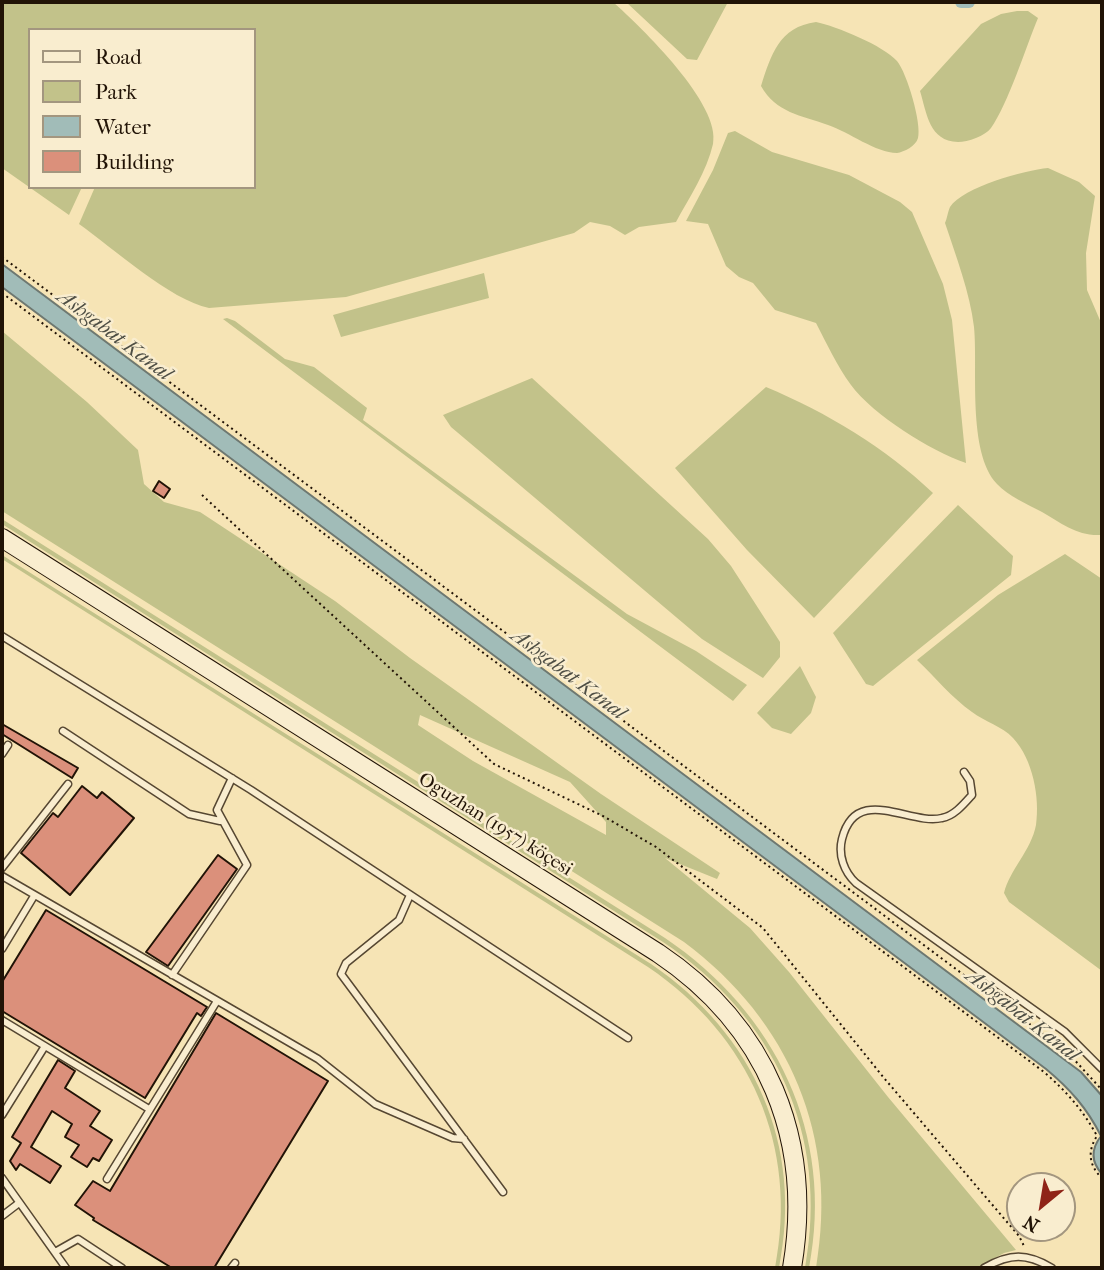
<!DOCTYPE html>
<meta charset="utf-8">
<style>
body{margin:0}
#map{position:relative;width:1104px;height:1270px;overflow:hidden;background:#f6e4b5;font-family:"IM FELL French Canon",serif}
canvas{display:block}
.frame{position:absolute;inset:0;border:4px solid #211306;pointer-events:none}
.legend{position:absolute;left:28px;top:28px;width:228px;height:161px;box-sizing:border-box;background:#f9edcf;border:2px solid #a3967f;margin:0;padding:9px 12px;list-style:none;font-size:21px;color:#211306}
.legend li{display:flex;align-items:center;gap:14px;height:35px}
.legend b{width:35px;border:2px solid #a3967f}
.north{position:absolute;left:1006px;top:1172px;width:70px;height:70px;box-sizing:border-box;background:#f9edcf;border:2px solid #a3967f;border-radius:50%;rotate:210deg;font-size:19px;font-weight:700;line-height:28px;text-align:center;color:#211306}
.north::after{content:'';display:block;margin:auto;width:24px;height:32px;background:#8f2418;clip-path:polygon(50% 0,100% 100%,50% 72%,0 100%)}
</style>
<div id="map">
<canvas width="1104" height="1270"></canvas>
<div class="frame"></div>
<ul class="legend">
<li><b style="height:9px;background:#f9edcf"></b>Road</li>
<li><b style="height:19px;background:#c2c28a"></b>Park</li>
<li><b style="height:19px;background:#a1bcb8"></b>Water</li>
<li><b style="height:19px;background:#db907b"></b>Building</li>
</ul>
<div class="north">N</div>
</div>
<script>
const context = document.querySelector('canvas').getContext('2d');
context.lineJoin = 'round';
function paint(path, color) { context.fillStyle = color; context.fill(path, 'evenodd'); }
function trace(path, color, width, dash) { context.strokeStyle = color; context.lineWidth = width; context.lineCap = dash ? 'butt' : 'round'; context.setLineDash(dash || []); context.stroke(path); }
function write(font, color, halo, rows, align = 'center') {
  context.font = font + ' "IM FELL French Canon",serif'; context.lineWidth = 5; context.setLineDash([]); context.textBaseline = 'middle'; context.strokeStyle = halo; context.fillStyle = color; for (const [text, x, y, turn = 0] of rows) {
    context.save(); context.translate(x, y); context.rotate((+turn || 0) * Math.PI / 180); context.textAlign = isNaN(turn) ? turn : align; if (halo) context.strokeText(text, 0, 0); context.fillText(text, 0, 0); context.restore();
  }
}
paint(new Path2D(`
 M2 2H613C641 27 722 105 713 144 707 171 689 198 676 222L639 227 625 235 610 226 590 222 574 233 346 297 209 308C170 300 113 248 79 224L95 187H254V30H30V187H82L69 215 2 168Z
 M626 2H728L697 60 687 59Z
 M1017 11H1028L1038 18C1026 47 1008 104 991 128 985 136 968 142 958 142 929 141 927 114 920 91L981 24 1001 14Z
 M816 22C836 26 884 46 897 61 907 73 922 124 918 138 916 146 904 152 897 153 876 153 849 132 828 125 801 115 776 113 761 86 771 55 779 27 816 22Z
 M735 131 772 152 849 175 900 202 912 212 943 284 952 320 966 463C931 451 873 415 851 385 837 366 827 344 816 323L775 310 753 283 739 277 726 266 708 224 686 221 713 170 728 133Z
 M1048 168 1079 182 1095 196 1086 253 1087 290 1102 325 1100 535C1077 536 1061 523 1042 512 1027 504 1008 496 997 484 967 452 978 368 974 327 970 293 956 256 945 223 947 219 948 211 950 207 963 187 1025 170 1048 168Z
 M484 273 489 298 341 337 333 315Z
 M227 318 235 321 285 359 314 367 367 408 363 420 627 614 696 651 747 685 733 701 223 319Z
 M2 331 87 402 138 450 144 484 164 502 200 512 335 601 410 658 601 794 720 873 717 879 665 858 750 928 789 972 888 1097 1016 1250 1004 1253 977 1268H816C839 1137 790 1021 684 942L2 511ZM420 715 570 782 606 822V835L473 761 418 725Z
 M532 378 708 539 731 566 780 642V657L763 678 702 639 451 427 443 415Z
 M766 387C826 412 886 448 933 493L814 618 747 550 675 468Z
 M958 505 1013 556 1011 575 873 686 866 684 833 633Z
 M2 519 665 938C776 1013 835 1134 809 1268H805C830 1135 774 1016 663 942L2 524Z
 M1065 554 1102 579V971L1009 902 1004 893C1010 869 1031 851 1036 825 1040 798 1033 759 1013 738 1002 726 985 722 972 712 952 698 935 677 917 660L998 595Z
 M2 555 651 964C754 1034 804 1145 779 1268H775C799 1146 750 1036 648 967L2 559Z
 M800 666 816 697 811 713 791 734 772 728 757 713Z`), '#c2c28a');
const water = new Path2D(`
 M2 264 1081 1072 1102 1096V1174C1091 1162 1091 1149 1101 1136 1087 1108 1070 1089 1046 1069L2 287Z`);
paint(water, '#a1bcb8');
trace(water, '#6e7871', 2);
trace(new Path2D(`
 M961 2H969`), '#a1bcb8', 12);
const building = new Path2D(`
 M159 481 170 489 164 498 153 491Z
 M2 724 78 768 72 778 2 734Z
 M82 786 97 798 102 792 134 818 70 895 21 853 53 813 58 817Z
 M218 855 237 869 168 966 146 952Z
 M46 910 207 1007 201 1016 197 1013 145 1098 2 1011V982Z
 M216 1013 328 1081 214 1268H172L93 1220 94 1218 75 1205 93 1181 110 1191Z
 M58 1060 75 1071 65 1088 100 1111 90 1126 112 1140 99 1161 93 1158 87 1167 71 1157 79 1145 65 1137 72 1124 52 1111 31 1147 61 1166 50 1183 20 1164 16 1170 10 1161 21 1143 12 1137Z`);
paint(building, '#db907b');
trace(building, '#211306', 2);
const service = new Path2D(`
 M2 636 251 790 628 1038
 M63 731 189 814 220 821
 M2 754 8 745
 M964 772 970 781 972 795C964 804 954 816 942 818 910 826 856 783 842 839 838 855 844 872 856 883L1065 1032 1102 1069
 M2 868 68 784
 M2 876 318 1059 375 1104 453 1138 464 1139
 M410 895 399 920 346 963 341 974 503 1192
 M2 949 34 896
 M172 975 247 865 217 810 232 778
 M2 1020 149 1109
 M2 1115 45 1046
 M2 1178 66 1268
 M107 1179 217 1001
 M2 1216 19 1203
 M55 1252 78 1239 122 1268
 M231 1268 235 1263
 M984 1268C1010 1253 1027 1253 1052 1268`);
const secondary = new Path2D(`
 M2 538 658 953C767 1026 814 1139 792 1268`);
trace(service, '#564732', 9);
trace(secondary, '#211306', 20);
trace(new Path2D(`
 M2 257 1051 1040 1070 1055 1102 1090
 M2 293 1044 1072C1066 1091 1083 1110 1097 1136 1087 1151 1089 1166 1102 1178
 M202 495 494 764 603 816 656 847 763 928 884 1078 1019 1236 1025 1248`), '#211306', 2, [2, 3.5]);
trace(service, '#f9edcf', 6);
trace(secondary, '#f9edcf', 18);
write('19px', '#211306', '#f9edcf', [
 ["Oguzhan (1957) köçesi",495,825,32]
]);
write('italic 21px', '#4e4e44', '#f9edcf', [
 ["Ashgabat Kanal",114,336,37],
 ["Ashgabat Kanal",568,675,37],
 ["Ashgabat Kanal",1022,1016,38]
]);
</script>
